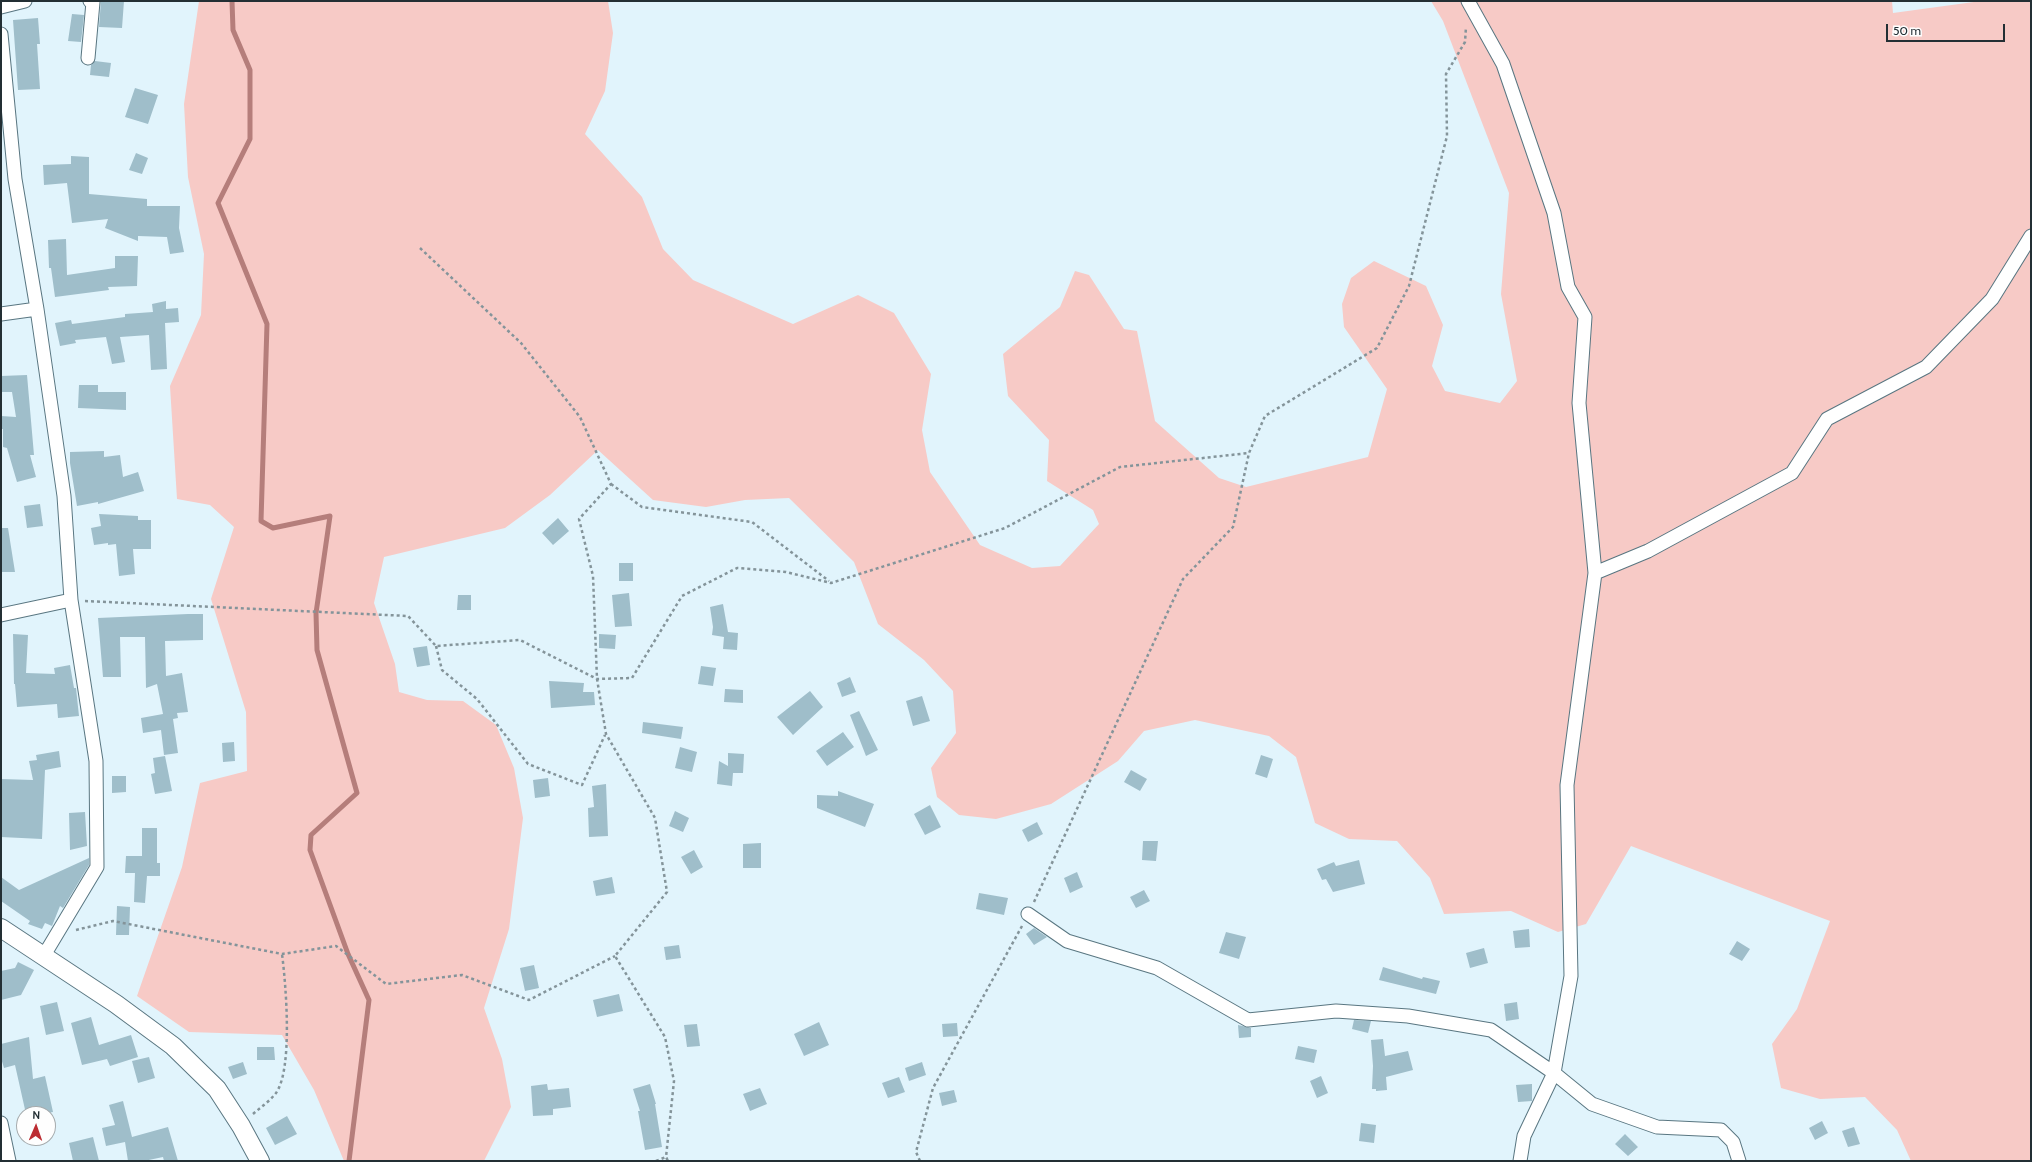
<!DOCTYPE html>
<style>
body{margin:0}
#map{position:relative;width:2032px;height:1162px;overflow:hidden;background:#e1f4fc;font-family:Cabin,sans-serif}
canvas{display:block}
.frame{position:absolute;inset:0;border:2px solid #232f34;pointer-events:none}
.north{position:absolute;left:16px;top:1106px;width:40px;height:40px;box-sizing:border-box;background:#fefefe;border:1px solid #a6abad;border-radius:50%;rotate:2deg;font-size:11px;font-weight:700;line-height:16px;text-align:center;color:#232f34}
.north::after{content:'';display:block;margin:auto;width:14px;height:18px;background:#bc2c32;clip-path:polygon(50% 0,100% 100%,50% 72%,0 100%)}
.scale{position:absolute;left:1886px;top:24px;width:119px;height:18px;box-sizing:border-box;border:2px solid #232f34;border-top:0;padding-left:5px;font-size:12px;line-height:14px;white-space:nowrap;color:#232f34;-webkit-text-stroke:3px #fefefe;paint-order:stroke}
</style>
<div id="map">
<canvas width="2032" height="1162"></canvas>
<div class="frame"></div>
<div class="north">N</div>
<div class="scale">50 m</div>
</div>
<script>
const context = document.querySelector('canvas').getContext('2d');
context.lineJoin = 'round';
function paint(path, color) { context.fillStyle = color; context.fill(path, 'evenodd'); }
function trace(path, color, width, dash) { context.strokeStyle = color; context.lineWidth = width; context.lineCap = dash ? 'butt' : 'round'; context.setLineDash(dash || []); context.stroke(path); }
paint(new Path2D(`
 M199 1H608L613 33 605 91 585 134 642 197 663 249 693 280 793 324 858 295 894 313 931 374 922 430 930 472 980 545 1032 568 1060 566 1099 524 1093 510 1047 481 1049 440 1008 396 1003 354 1060 307 1075 271 1089 275 1124 329 1137 331 1155 421 1219 478 1246 487 1368 457 1387 389 1344 327 1342 304 1351 278 1374 261 1426 286 1443 325 1432 366 1445 391 1500 403 1517 381 1501 294 1509 193 1443 21 1431 1H1892L1893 13 1981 1H2031V1161H1911L1897 1130 1865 1097 1820 1099 1781 1088 1772 1044 1797 1009 1830 921 1631 846 1586 924 1558 932 1511 911 1444 914 1430 878 1397 841 1349 839 1315 823 1296 757 1269 736 1195 720 1144 731 1118 761 1051 804 996 819 959 815 937 797 931 768 956 733 953 691 924 660 878 624 854 562 789 498 745 500 706 507 653 500 598 450 550 495 505 528 384 557 374 603 395 664 399 692 427 700 463 701 496 725 514 768 523 818 509 929 484 1008 502 1059 511 1107 484 1161H344L314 1090 282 1035 189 1032 137 996 182 867 200 783 247 771 246 712 211 599 234 527 210 505 177 499 170 386 201 315 204 254 188 177 184 104Z`), '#f7cac6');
trace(new Path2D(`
 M232 1 233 30 250 70V139L218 203 267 324 261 521 273 528 330 516 316 613 317 650 357 793 311 835 310 850 348 954 369 1000 349 1161`), '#b57e7b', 5);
paint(new Path2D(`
 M101 1H124L122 28 99 27Z
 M72 14 84 15 81 42 68 41Z
 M38 18 40 44H37L40 89 18 90 13 20Z
 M95 61 111 63 109 77 90 75 91 65Z
 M135 88 158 95 148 124 125 117Z
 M136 153 148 158 142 174 129 170Z
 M71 156 89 157V194L147 199V206H180L179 228 184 252 170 254 167 237 138 236V241L105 228 108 219 72 223 67 183 44 185 43 165 71 164Z
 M66 239 67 275 115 268V256H138L137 286 108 287 109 290 55 297 51 268H49L48 240Z
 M166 301V309L178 308 179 322 165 323 167 369 151 370 149 335 120 337 125 362 112 364 106 337 75 340 76 343 60 346 55 323 71 320 72 324 125 317V314L153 312 152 304Z
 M27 375 34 455H30L36 477 17 482 7 448 3 447V429H1V416L16 417 12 392H1V376Z
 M79 385H98V392H126V410L78 408Z
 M104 451V457L120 455 123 477 138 472 144 491 98 504V502L77 506 70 463V452Z
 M40 504 43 526 27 528 24 506Z
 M99 514 138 516V520H151V549H133L135 574 119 576 116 544 108 545V543L94 545 91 528 101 526Z
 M558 518 569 531 553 545 542 533Z
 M1 528H8L15 572H1Z
 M619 563H633V581H619Z
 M629 593 632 626 615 627 612 595Z
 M458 595H471V610H457Z
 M723 604 728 632 738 633 737 650 723 649 724 637 712 635 713 627 710 607Z
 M188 614H203V640L165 641 166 676 182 673 188 712 177 713 178 718 173 719 178 753 164 755 161 730 143 733 141 718 163 714 157 684 146 688 145 637H120L121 677H103L98 618Z
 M13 634 28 635 26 673 55 674 54 668 70 665 74 688H76L79 716 58 718 57 704 17 707 15 684H14Z
 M599 634 616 635 615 649 599 648Z
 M427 646 430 665 417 667 413 648Z
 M701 666 716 668 713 686 698 684Z
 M850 677 856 692 842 697 837 683Z
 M549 681 584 683 583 692H594L595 705 551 708Z
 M725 689 743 690V703L724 702Z
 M810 691 823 707 793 735 777 717Z
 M922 696 930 721 913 726 906 701Z
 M859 711 878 750 866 756 850 715Z
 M643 722 683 727 681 739 642 733Z
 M843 732 854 747 827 766 816 751Z
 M234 742 235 761 223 762 222 743Z
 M680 747 697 752 692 772 675 768Z
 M59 751 61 767 45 770 42 839 1 837V779L33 780 29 761 37 760 36 755Z
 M728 753 744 754 743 773H733L732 786 717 784 719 761 728 766Z
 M1261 755 1273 759 1267 778 1255 774Z
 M165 756 172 791 155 794 151 774 155 773 153 758Z
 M1131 770 1147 779 1140 791 1124 782Z
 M112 776H126V792L112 793Z
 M548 778 550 796 535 798 533 780Z
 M606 784 608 836 589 837 588 808 594 807 592 786Z
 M838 791 874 804 865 827 817 808V795L838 796Z
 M930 805 941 827 925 835 914 814Z
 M675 811 689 818 683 832 669 826Z
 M85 812 87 846 70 850 69 813Z
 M1037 822 1043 834 1028 842 1022 830Z
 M142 828H157V863H160V876H147L145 903 134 902 135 873H125L126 856H142Z
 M1143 841H1158L1156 861 1142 860Z
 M761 843V868H743V844Z
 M694 850 703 867 691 874 681 857Z
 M89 858V865L63 908 60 906 52 926 45 923 42 929 28 924 30 921 1 901V877L19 890Z
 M1359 860 1365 884 1333 892 1326 879 1322 880 1317 869 1334 862 1336 866Z
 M1077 872 1083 887 1070 893 1064 878Z
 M612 877 615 893 596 896 593 881Z
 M1144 890 1150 901 1136 908 1130 897Z
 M979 893 1008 898 1004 915 976 909Z
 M117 906 130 907 129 935H116Z
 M1034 928 1047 937 1034 945 1026 934Z
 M1529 929 1530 947 1515 948 1513 931Z
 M1226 932 1246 937 1239 959 1219 953Z
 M1737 941 1750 949 1742 961 1729 954Z
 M679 945 681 958 666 960 664 947Z
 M1484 948 1488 963 1470 968 1466 953Z
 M18 962 34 970 21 995 1 1000V971L15 968Z
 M534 965 539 988 525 991 520 968Z
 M1383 967 1422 979 1423 977 1440 981 1436 994 1379 980Z
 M619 994 623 1011 597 1017 593 1000Z
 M57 1002 64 1031 46 1035 40 1006Z
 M1517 1002 1519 1019 1506 1021 1504 1004Z
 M91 1017 99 1045 131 1035 138 1057 110 1066 107 1059 82 1065 71 1023Z
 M1354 1020 1371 1021 1368 1033 1352 1029Z
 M819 1022 829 1045 804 1056 794 1034Z
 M957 1023 958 1036 943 1037 942 1024Z
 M697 1024 700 1046 687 1047 684 1025Z
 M1238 1025 1251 1028V1037L1239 1038Z
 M29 1037 33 1079 45 1076 53 1112 42 1114H26L15 1065 4 1068 1 1058V1044Z
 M1383 1039 1385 1056 1408 1051 1413 1070 1386 1077 1387 1090 1376 1091V1089H1372L1373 1066 1371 1040Z
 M1298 1046 1317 1050 1314 1063 1295 1059Z
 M257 1047H274L275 1060H257Z
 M149 1057 155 1078 138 1083 132 1061Z
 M243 1062 247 1074 233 1079 228 1067Z
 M922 1062 926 1075 909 1081 905 1068Z
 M1321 1076 1328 1093 1317 1098 1310 1081Z
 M899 1077 905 1092 888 1098 882 1083Z
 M547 1084 548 1090 569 1088 571 1107 553 1109V1115L533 1116 531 1086Z
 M650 1084 656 1104H655L662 1147 645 1150 638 1111H640L633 1089Z
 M1532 1084V1101L1518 1102 1516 1085Z
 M760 1088 767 1104 750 1111 743 1094Z
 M954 1090 957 1102 942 1106 939 1093Z
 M123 1101 132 1137 168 1127 178 1161H164L163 1157 144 1161H128L125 1142 106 1146 102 1128 115 1125 109 1105Z
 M287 1116 297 1134 275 1145 266 1128Z
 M1822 1121 1828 1133 1815 1140 1809 1128Z
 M1361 1123 1376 1125 1374 1143 1359 1141Z
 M1854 1127 1860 1144 1848 1147 1842 1131Z
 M1625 1134 1638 1147 1628 1156 1615 1144Z
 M93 1137 99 1161H73L69 1143Z`), '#9fbeca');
const street = new Path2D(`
 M1468 1 1503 64 1554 213 1568 287 1585 317 1579 403 1595 573 1567 785 1571 976 1554 1073 1524 1136 1520 1161
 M1 7 25 1
 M1 34 15 179 37 309 64 496 71 600 96 761 97 867 43 957
 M88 58 93 2 90 1
 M1 314 37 309
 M1595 573 1648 551 1792 473 1827 419 1926 367 1992 299 2031 236
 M1 615 71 600
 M1028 914 1067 941 1157 968 1248 1020 1336 1011 1408 1016 1491 1030 1554 1073 1592 1104 1657 1127 1721 1130 1733 1142 1739 1161
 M1 1123 9 1161`);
const secondary = new Path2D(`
 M1 928 116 1004 173 1046 217 1089 241 1126 260 1161`);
trace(street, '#597681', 15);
trace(secondary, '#597681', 20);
trace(new Path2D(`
 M420 248 521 343 580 417 611 484 579 519 593 576 597 679 606 734 655 818 667 892 615 956 665 1037 674 1081 666 1157 668 1161
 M611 484 642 507 752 522 829 581
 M85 601 408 616 436 646 520 640 597 679 632 678 682 596 737 568 786 572 831 583 1005 528 1120 467 1249 453 1265 416 1377 348 1409 286 1447 136 1446 74 1465 42 1466 27
 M436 646 442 670 477 699 528 764 582 785 605 735
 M1034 902 1183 579 1233 527 1249 453
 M76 930 113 921 282 954 336 946 386 984 462 975 529 1000 615 956
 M253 1114C261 1107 270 1101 276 1093 293 1069 286 985 282 954
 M656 1161 666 1157
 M920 1161 916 1152 933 1088 1022 926`), '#84949a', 2.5, [3, 3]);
trace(street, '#fff', 13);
trace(secondary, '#fff', 18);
</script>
